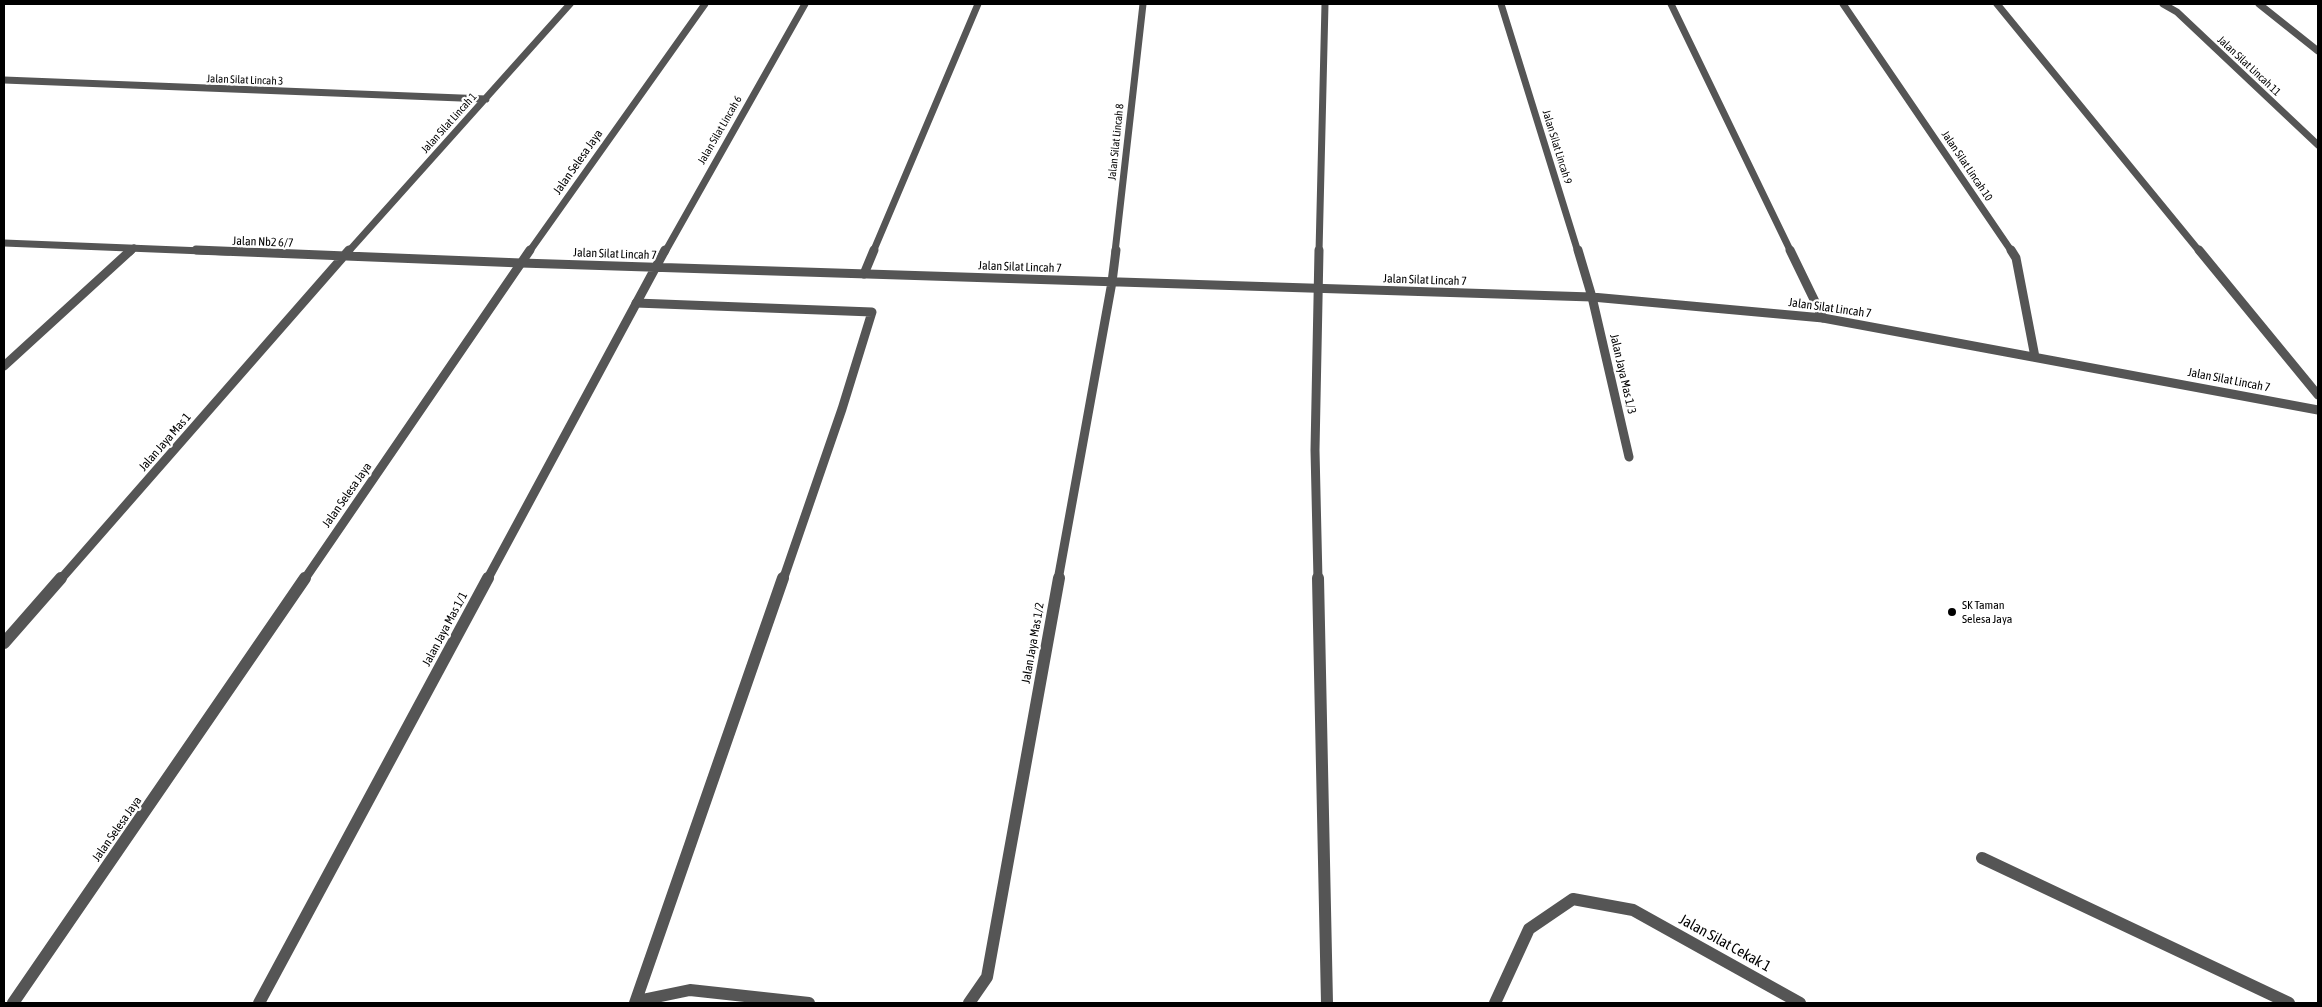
<!DOCTYPE html>
<style>
body{margin:0}
#map{position:relative;width:2322px;height:1007px;overflow:hidden;background:#fff;font-family:"Asap Condensed",sans-serif}
canvas{display:block}
.frame{position:absolute;inset:0;border:5px solid #000;pointer-events:none}
</style>
<div id="map">
<canvas width="2322" height="1007"></canvas>
<div class="frame"></div>
</div>
<script>
const context = document.querySelector('canvas').getContext('2d');
context.lineJoin = 'round';
function trace(path, color, width, dash) { context.strokeStyle = color; context.lineWidth = width; context.lineCap = dash ? 'butt' : 'round'; context.setLineDash(dash || []); context.stroke(path); }
function write(font, color, halo, rows, align = 'center') {
  context.font = font + ' "Asap Condensed",sans-serif'; context.lineWidth = 4.5; context.setLineDash([]); context.textBaseline = 'middle'; context.strokeStyle = halo; context.fillStyle = color; for (const [text, x, y, turn = 0] of rows) {
    context.save(); context.translate(x, y); context.rotate((+turn || 0) * Math.PI / 180); context.textAlign = isNaN(turn) ? turn : align; if (halo) context.strokeText(text, 0, 0); context.fillText(text, 0, 0); context.restore();
  }
}
trace(new Path2D(`
 M1671 4 1791 252
 M1997 4 2200 252
 M130 252 134 248
 M873 252 978 4
 M1319 252 1325 4`), '#555', 7);
trace(new Path2D(`
 M1790 250 1823 318
 M2199 250 2318 395
 M864 274 874 250
 M1592 297 1629 457
 M636 303 872 312 842 409 783 580
 M4 366 131 250
 M1318 580 1315 450 1319 250`), '#555', 9);
trace(new Path2D(`
 M1318 578 1327 1003
 M1982 858 2289 1003
 M637 1001 690 990 809 1003
 M635 1003 783 578`), '#555', 12);
trace(new Path2D(`
 M1501 4 1578 252
 M1843 4 2012 252
 M2163 4 2177 12 2318 145
 M2259 4 2318 51
 M4 80 486 99
 M4 243 228 252
 M348 252 570 4
 M665 252 805 4
 M1115 252 1143 4`), '#555', 7);
trace(new Path2D(`
 M196 250 521 263 1592 297 1823 318 2318 410
 M1578 250 1592 297
 M2011 250 2016 258 2035 357
 M60 580 349 250
 M487 580 665 250
 M1058 580 1112 282 1116 250`), '#555', 9);
trace(new Path2D(`
 M4 643 61 578
 M259 1003 488 578
 M969 1003 987 977 1059 578
 M1495 1003 1529 929 1573 899 1633 910 1800 1003`), '#555', 12);
trace(new Path2D(`
 M529 252 705 4`), '#555', 7);
trace(new Path2D(`
 M304 580 530 250`), '#555', 9);
trace(new Path2D(`
 M13 1003 305 578`), '#555', 12);
for (const [x, y, r, color] of [
 [1952,612,5,"#000"]
]) { const dot = new Path2D(); dot.arc(x, y, r, 0, 2 * Math.PI); context.fillStyle = color; context.fill(dot); trace(dot, '#fff', 2); }
write('11px', '#000', '#fff', [
 ["Jalan Silat Lincah 11",2249,66,43],
 ["Jalan Silat Lincah 3",245,80,2],
 ["Jalan Silat Lincah 1",449,123,-48],
 ["Jalan Silat Lincah 6",720,130,-60],
 ["Jalan Silat Lincah 8",1116,142,-84],
 ["Jalan Silat Lincah 9",1557,147,73],
 ["Jalan Silat Lincah 10",1967,166,56]
]);
write('12px', '#000', '#fff', [
 ["Jalan Selesa Jaya",578,162,-55],
 ["Jalan Nb2 6/7",263,242,2],
 ["Jalan Silat Lincah 7",615,254,2],
 ["Jalan Silat Lincah 7",1020,267,2],
 ["Jalan Silat Lincah 7",1425,280,2],
 ["Jalan Silat Lincah 7",1830,308,8],
 ["Jalan Jaya Mas 1/3",1623,374,77],
 ["Jalan Silat Lincah 7",2229,380,11],
 ["Jalan Jaya Mas 1",165,442,-49],
 ["Jalan Selesa Jaya",347,495,-55],
 ["Jalan Jaya Mas 1/1",445,629,-62],
 ["Jalan Jaya Mas 1/2",1033,643,-80],
 ["Jalan Selesa Jaya",117,829,-55]
]);
write('12px', '#000', '#fff', [
 ["SK Taman",1962,605],
 ["Selesa Jaya",1962,619]
], 'left');
write('15px', '#000', '#fff', [
 ["Jalan Silat Cekak 1",1725,943,29]
]);
</script>
